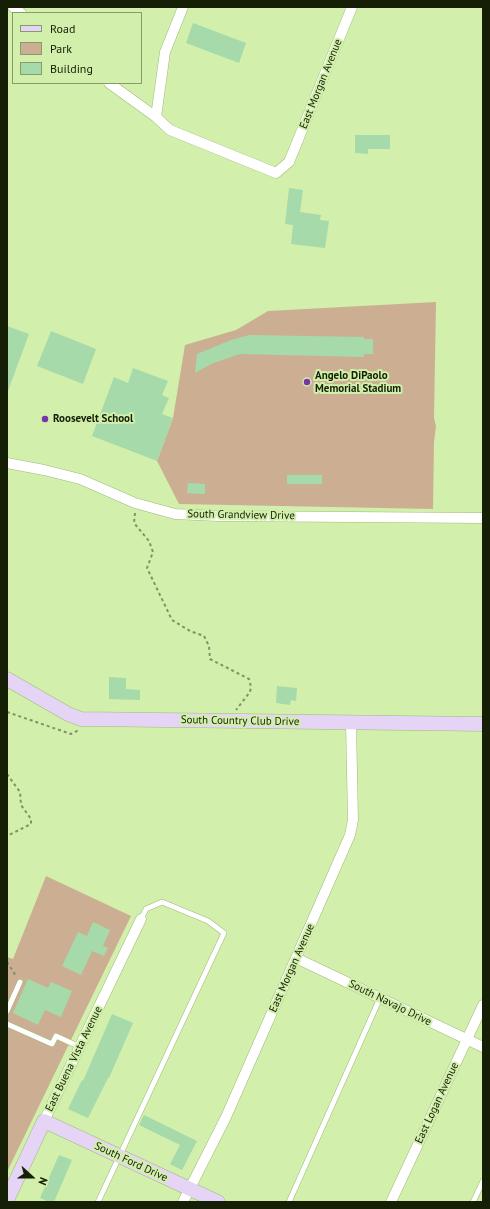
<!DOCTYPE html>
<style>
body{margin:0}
#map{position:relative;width:490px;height:1209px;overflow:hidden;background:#d2efac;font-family:"PT Sans",sans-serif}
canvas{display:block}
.frame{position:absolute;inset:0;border:8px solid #151f05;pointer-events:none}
.legend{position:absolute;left:12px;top:12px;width:130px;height:72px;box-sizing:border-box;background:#d2efac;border:1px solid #869c69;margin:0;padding:5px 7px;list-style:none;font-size:12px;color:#151f05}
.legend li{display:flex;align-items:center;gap:8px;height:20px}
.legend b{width:20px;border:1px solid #869c69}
.north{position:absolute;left:12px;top:1157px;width:40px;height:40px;-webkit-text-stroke:3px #d2efac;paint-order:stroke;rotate:111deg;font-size:11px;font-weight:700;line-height:16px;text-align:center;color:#151f05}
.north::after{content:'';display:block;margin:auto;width:14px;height:18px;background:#151f05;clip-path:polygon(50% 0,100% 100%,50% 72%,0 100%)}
</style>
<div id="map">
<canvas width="490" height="1209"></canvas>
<div class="frame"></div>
<ul class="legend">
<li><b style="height:5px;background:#e6d4f6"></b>Road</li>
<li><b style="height:11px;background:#ccaf93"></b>Park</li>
<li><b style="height:11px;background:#a6daab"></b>Building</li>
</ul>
<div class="north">N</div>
</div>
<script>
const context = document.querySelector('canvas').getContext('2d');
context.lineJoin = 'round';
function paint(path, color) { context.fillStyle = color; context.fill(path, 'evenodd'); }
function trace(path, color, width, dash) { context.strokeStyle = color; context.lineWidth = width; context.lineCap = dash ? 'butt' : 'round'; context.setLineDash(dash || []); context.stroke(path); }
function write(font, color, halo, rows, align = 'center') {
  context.font = font + ' "PT Sans",sans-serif'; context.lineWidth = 4; context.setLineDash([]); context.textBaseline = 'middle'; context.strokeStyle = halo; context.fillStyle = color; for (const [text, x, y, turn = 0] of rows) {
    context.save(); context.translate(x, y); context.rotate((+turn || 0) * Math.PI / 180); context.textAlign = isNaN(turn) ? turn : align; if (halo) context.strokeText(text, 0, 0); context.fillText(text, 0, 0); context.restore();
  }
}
paint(new Path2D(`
 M436 302 434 418 436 426 434 442 433 509 179 504 157 461 173 418 185 345 236 330 268 311Z
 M46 876 131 916 7 1172V957L13 959Z`), '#ccaf93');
paint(new Path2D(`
 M193 23 246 43 239 63 186 43Z
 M355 135H390V149H368V154L355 153Z
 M289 188 303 190 300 212 321 215 320 220 329 221 325 248 291 244 293 225 285 224Z
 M7 326 29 334 8 391H7Z
 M51 331 96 349 83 384 37 366Z
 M249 335 364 337V339H373V354H364V357L240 354 211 364 195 373 197 354 231 340Z
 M133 368 168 381 162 395 169 398 162 414 173 418 157 461 92 436 114 377 128 383Z
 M287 475H322V484H287Z
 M188 483 205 484V494L187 493Z
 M109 677 126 678V689L140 690V700L109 699Z
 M277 686 297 688 296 701 291 700 290 705 276 703Z
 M93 922 110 930 103 946 108 948 104 956 92 951 81 975 62 966 78 932 87 936Z
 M28 979 48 988 51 982 72 991 61 1017 45 1010 38 1025 13 1013Z
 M112 1014 133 1023 109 1078H108L88 1118 68 1109 82 1080 83 1081Z
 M144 1115 197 1141 182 1170 170 1164 180 1145 139 1125Z
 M59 1155 72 1160 54 1202H49L40 1198Z`), '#a6daab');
const service = new Path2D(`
 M7 1011 20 982
 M7 1024 52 1044 56 1036 80 1047
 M98 1202 224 933 208 921 162 902 146 909 141 919
 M289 1202 380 998
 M473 1202 483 1181`);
const minor = new Path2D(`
 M13 7 21 13
 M109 83 156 117 170 130 276 173 289 162 352 7
 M156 117 165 52 183 7
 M7 463 44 470 80 479 135 503 175 514 218 516 483 518
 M296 958 483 1047
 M44 1121 141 919
 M183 1202 226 1117 350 835 353 820 351 723
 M391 1202 483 1005`);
const secondary = new Path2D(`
 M7 679 68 714 81 719 483 724
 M7 1200 44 1121 218 1202`);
trace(service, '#9fba79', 6);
trace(minor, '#9fba79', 11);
trace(secondary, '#9fba79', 15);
trace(new Path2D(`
 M135 513 134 523 149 541 153 552 147 568 172 620 190 631 204 636 209 646 210 659 249 679 251 687 250 692 236 710
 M7 712 71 734 79 730
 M7 774 20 792 21 805 31 819V824L7 836
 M7 962 16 976`), '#7f9463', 2, [3, 3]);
trace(service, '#fff', 5);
trace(minor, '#fff', 10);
trace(secondary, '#e6d4f6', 14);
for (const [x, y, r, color] of [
 [307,382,4,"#7835a9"],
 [45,419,4,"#7835a9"]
]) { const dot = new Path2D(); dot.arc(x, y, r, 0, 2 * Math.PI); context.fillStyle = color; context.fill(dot); trace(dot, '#d2efac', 1.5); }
write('11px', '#151f05', '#d2efac', [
 ["East Morgan Avenue",321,84,-68],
 ["South Grandview Drive",241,515,1],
 ["South Country Club Drive",240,721,1],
 ["East Morgan Avenue",292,968,-66],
 ["South Navajo Drive",390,1003,26],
 ["East Buena Vista Avenue",74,1059,-64],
 ["East Logan Avenue",437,1103,-65],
 ["South Ford Drive",131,1162,25]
]);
write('bold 11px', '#151f05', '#d2efac', [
 ["Angelo DiPaolo",315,376],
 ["Memorial Stadium",315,389],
 ["Roosevelt School",53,419]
], 'left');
</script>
